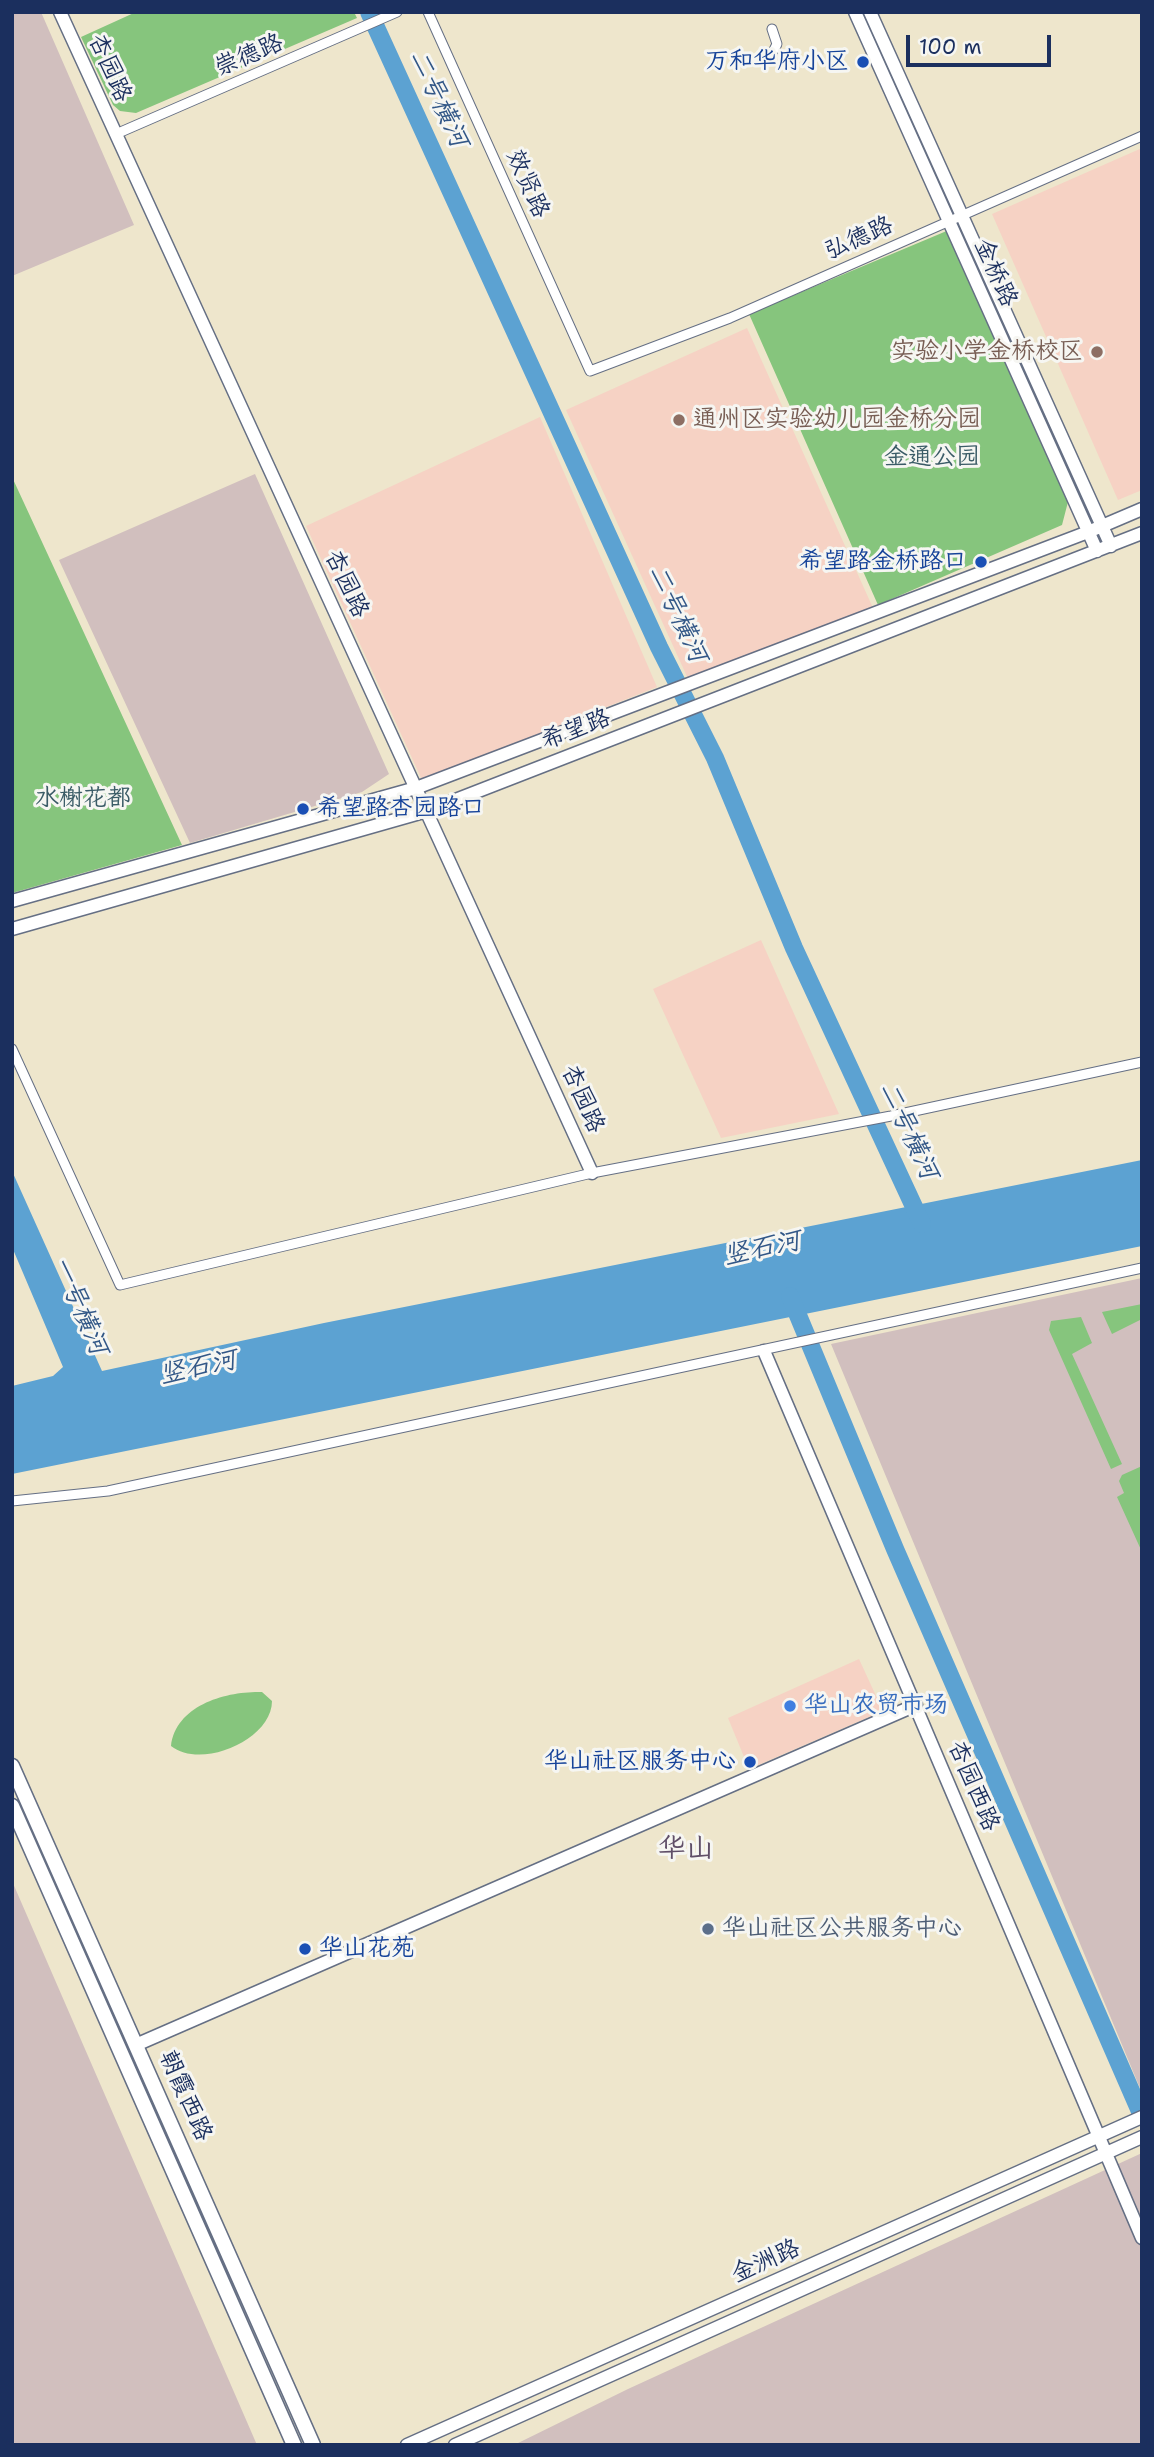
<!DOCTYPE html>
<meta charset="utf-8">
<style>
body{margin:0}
#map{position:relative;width:1154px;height:2457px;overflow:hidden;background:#eee6cc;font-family:"Shantell Sans",sans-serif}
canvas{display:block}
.frame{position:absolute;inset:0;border:14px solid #1b2f5e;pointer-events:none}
.scale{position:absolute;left:906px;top:35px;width:145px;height:32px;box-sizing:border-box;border:4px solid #1b2f5e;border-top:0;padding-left:9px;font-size:21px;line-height:24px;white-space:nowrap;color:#1b2f5e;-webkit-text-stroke:5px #f6f6f2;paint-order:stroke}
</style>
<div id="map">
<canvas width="1154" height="2457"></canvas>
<div class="frame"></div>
<div class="scale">100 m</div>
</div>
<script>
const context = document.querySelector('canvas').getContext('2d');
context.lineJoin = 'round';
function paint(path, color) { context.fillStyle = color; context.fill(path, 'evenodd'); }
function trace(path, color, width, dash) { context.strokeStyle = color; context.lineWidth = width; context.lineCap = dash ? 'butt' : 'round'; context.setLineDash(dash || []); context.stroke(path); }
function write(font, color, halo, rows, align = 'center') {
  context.font = font + ' "Shantell Sans","LXGW WenKai TC",sans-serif'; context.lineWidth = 6; context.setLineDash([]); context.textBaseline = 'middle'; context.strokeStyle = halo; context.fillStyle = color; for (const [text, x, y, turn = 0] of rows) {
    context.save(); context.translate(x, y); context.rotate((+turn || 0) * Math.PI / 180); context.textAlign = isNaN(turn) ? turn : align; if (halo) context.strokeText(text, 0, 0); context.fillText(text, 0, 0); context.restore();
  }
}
paint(new Path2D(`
 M1142 148V490L1118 500 992 214Z
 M747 328 873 608 689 681 566 410Z
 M540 417 657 687 422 780 306 526Z
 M761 940 839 1114 721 1138 653 989Z
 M859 1659 883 1711 749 1769 728 1718Z`), '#f6d2c4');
paint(new Path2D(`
 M12 12H41L134 225 12 276Z
 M255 474 389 774 362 792 190 843 59 560Z
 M1142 1278V2093L831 1344Z
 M12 1881 257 2445H12Z
 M1142 2153V2445H514L628 2389Z`), '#d1bfbe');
paint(new Path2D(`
 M136 12H354L357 18 136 113 120 111 113 105 81 37Z
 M949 230 1069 498 1062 525 878 605 749 314Z
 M12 477 182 845 12 893Z
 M1142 1304V1319L1112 1334 1102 1312Z
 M1081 1317 1092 1343 1072 1354 1122 1464 1111 1469 1049 1330 1051 1321Z
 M1142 1466V1552L1117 1497 1124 1493 1119 1481 1122 1475Z
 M262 1692 272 1701C272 1740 201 1770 171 1746 176 1705 226 1691 262 1692Z`), '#86c57d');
paint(new Path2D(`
 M1142 1160V1246L12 1474V1386L53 1376 63 1367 12 1247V1171L102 1371 324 1323Z`), '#5ca2d2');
trace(new Path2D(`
 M369 12 659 647 715 758 794 948 922 1224
 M790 1296 895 1549 1142 2116`), '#5ca2d2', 18);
const street = new Path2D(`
 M428 12 590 371 730 318 1142 136
 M772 29 777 44 774 50
 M116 134 397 12
 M12 1049 120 1285 592 1173 891 1116 1142 1062
 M12 1501 108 1491 1142 1268`);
const secondary = new Path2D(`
 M60 12 592 1173
 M855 12 1097 551
 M870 12 1111 546
 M12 901 416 788 1088 532 1142 509
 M12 929 427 811 1142 533
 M764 1351 1142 2238
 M138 2044 916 1705
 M407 2445 1142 2117
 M455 2445 1142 2137`);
const primary = new Path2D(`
 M12 1766 313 2445
 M12 1806 294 2445`);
trace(street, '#656f84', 11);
trace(secondary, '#656f84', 15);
trace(primary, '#656f84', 17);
trace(street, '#fff', 9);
trace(secondary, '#fff', 12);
trace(primary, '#fff', 14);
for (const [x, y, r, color] of [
 [863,62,7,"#1a4fb4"],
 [1097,352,7,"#8d6e63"],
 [679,420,7,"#8d6e63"],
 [981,562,7,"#1a4fb4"],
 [303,809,7,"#1a4fb4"],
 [790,1706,7,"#3f7fe0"],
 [750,1762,7,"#1a4fb4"],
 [708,1929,7,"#5c6f8a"],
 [305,1949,7,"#1a4fb4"]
]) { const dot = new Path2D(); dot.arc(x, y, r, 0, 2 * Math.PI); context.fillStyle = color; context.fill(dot); trace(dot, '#f6f6f2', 2.5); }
write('24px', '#1b2f5e', '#f6f6f2', [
 ["崇德路",249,56,-23],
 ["杏园路",109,68,66],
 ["效贤路",527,184,66],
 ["弘德路",859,239,-24],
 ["金桥路",995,273,66],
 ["杏园路",346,584,65],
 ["希望路",576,730,-21],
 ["杏园路",582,1099,66],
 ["杏园西路",973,1786,67],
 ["朝霞西路",185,2096,66],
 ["金洲路",766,2262,-24]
]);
write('24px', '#164399', '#f6f6f2', [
 ["万和华府小区",849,62],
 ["希望路金桥路口",967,562],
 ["希望路杏园路口",317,809,"left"],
 ["华山社区服务中心",736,1762],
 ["华山花苑",319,1949,"left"]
], 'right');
write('24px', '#785e54', '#f6f6f2', [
 ["实验小学金桥校区",1083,352],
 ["通州区实验幼儿园金桥分园",693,420,"left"]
], 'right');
write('24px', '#3b5c67', '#f6f6f2', [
 ["金通公园",932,458],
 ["水榭花都",83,799]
]);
write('24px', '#366cbe', '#f6f6f2', [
 ["华山农贸市场",804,1706]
], 'left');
write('24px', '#4e5e75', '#f6f6f2', [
 ["华山社区公共服务中心",722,1929]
], 'left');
write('italic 26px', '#325787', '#f6f6f2', [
 ["二号横河",438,99,65],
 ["二号横河",677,614,65],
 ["二号横河",908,1131,65],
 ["竖石河",762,1249,-12],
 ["一号横河",79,1306,67],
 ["竖石河",198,1368,-12]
]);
write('28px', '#604f68', '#f6f6f2', [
 ["华山",686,1850]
]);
</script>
